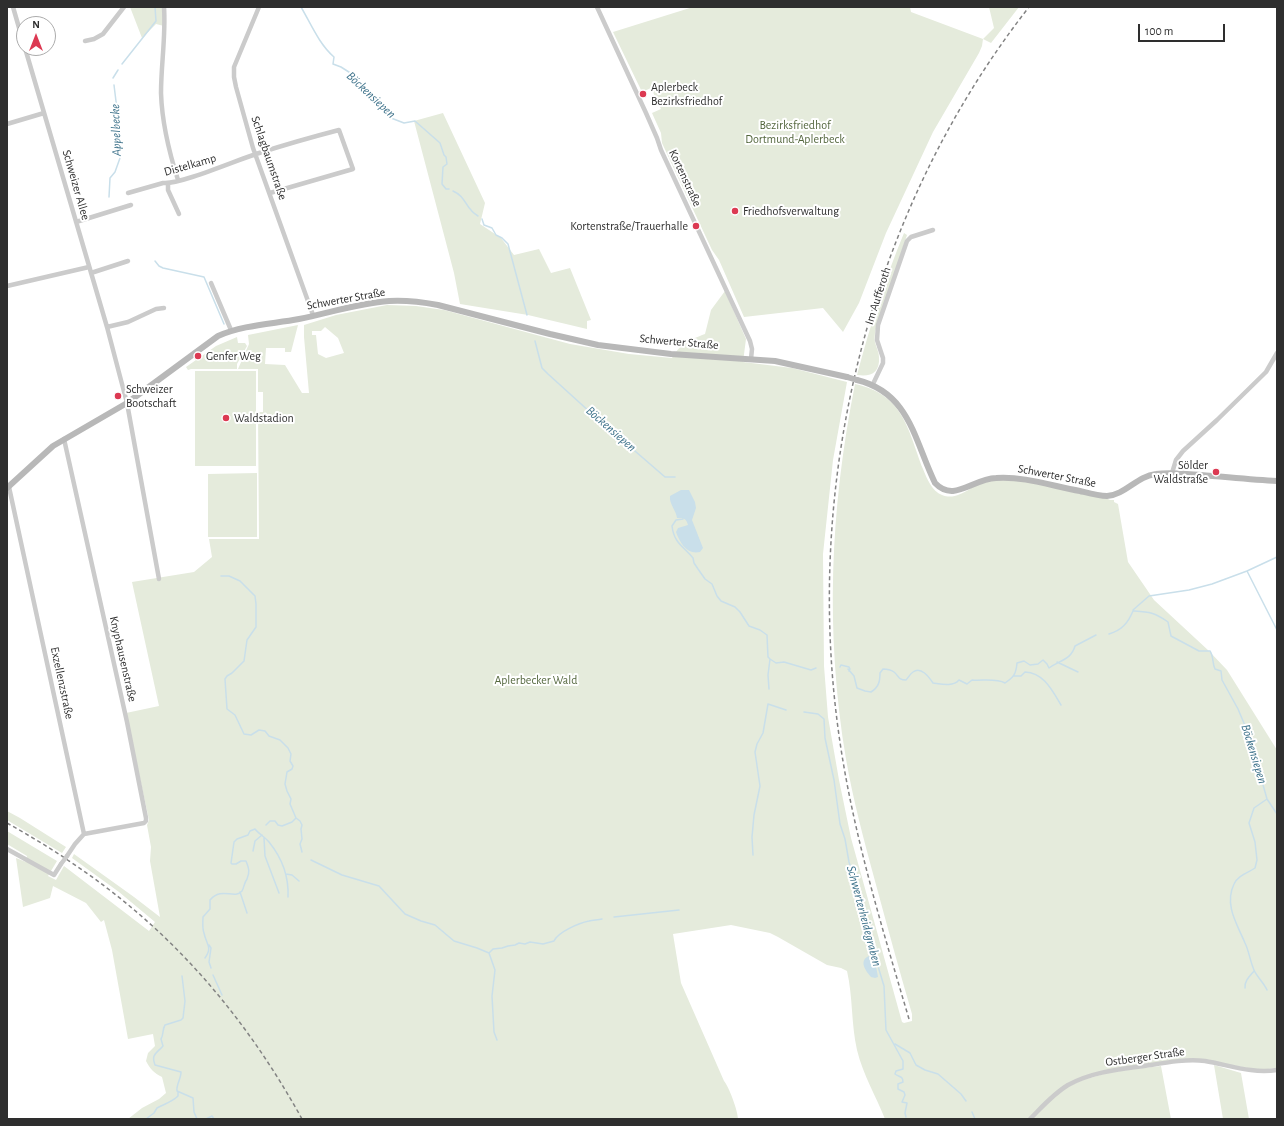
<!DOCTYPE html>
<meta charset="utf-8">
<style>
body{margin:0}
#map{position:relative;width:1284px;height:1126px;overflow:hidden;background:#fff;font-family:"Alegreya Sans",sans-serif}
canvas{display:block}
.frame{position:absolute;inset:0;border:8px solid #2e2e2e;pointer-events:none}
.north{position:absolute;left:16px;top:16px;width:40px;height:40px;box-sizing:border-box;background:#fff;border:1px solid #ababab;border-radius:50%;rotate:0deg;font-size:11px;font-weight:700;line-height:16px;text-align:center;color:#2e2e2e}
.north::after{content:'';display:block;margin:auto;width:14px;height:18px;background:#dc3952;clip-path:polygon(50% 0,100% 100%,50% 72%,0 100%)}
.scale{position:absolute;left:1138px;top:24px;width:87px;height:18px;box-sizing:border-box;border:2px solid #2e2e2e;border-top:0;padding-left:5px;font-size:12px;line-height:14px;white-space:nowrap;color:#2e2e2e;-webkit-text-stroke:3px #fff;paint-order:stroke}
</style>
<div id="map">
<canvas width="1284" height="1126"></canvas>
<div class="frame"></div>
<div class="north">N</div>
<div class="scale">100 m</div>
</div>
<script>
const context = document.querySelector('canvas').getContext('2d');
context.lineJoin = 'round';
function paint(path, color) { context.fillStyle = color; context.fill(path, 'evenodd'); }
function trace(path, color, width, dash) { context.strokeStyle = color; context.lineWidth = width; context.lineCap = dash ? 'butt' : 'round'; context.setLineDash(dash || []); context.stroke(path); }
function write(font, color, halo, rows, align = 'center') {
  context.font = font + ' "Alegreya Sans",sans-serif'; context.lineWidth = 4; context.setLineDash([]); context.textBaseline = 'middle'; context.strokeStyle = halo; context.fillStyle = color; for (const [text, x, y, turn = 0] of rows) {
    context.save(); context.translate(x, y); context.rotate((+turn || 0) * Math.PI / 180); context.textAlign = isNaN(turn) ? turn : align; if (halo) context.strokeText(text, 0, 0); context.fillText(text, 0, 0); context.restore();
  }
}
paint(new Path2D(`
 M130 7H162L164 14V26L156 24 142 38Z
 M693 7H910L911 12 983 39 994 28 989 7H1019L991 43 983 39 982 46 979 53 933 132 886 233 859 303 843 332 823 308 744 317 719 260 712 250 662 143 661 133 652 113 661 109 651 88 642 92 613 32Z
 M443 113 485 203 480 224 501 238 514 255 539 249 551 273 570 268 591 320 587 321V329L528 315 460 304 454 273 414 121Z
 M904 233 907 235 875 332C875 335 874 339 875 342 876 347 879 352 879 357 880 373 871 377 857 375 870 326 885 279 904 233Z
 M725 291 746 339 743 362 792 368 847 382 833 460 823 554 824 666 828 717 839 780 851 838 902 1022 904 1023 912 1021V1014C899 970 887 925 875 881 864 840 853 800 846 759 825 633 830 509 855 384 903 394 908 429 923 469 927 479 932 491 942 495 959 502 974 483 987 480 1010 475 1054 488 1077 493 1088 495 1101 495 1110 500H1114V502L1118 504 1128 562 1154 600 1209 651 1227 670 1277 750V1068L1258 1070 1205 1060 1132 1066 1069 1084 1028 1119H885C876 1096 863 1075 857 1050 851 1024 853 997 847 971L841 968 827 965 778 937 770 933 731 925 673 934 681 983 724 1081C729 1087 738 1111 738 1119H128L142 1108 159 1099 166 1093 162 1077C154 1073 150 1069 146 1061L148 1053 155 1046 153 1034 128 1039 112 950 104 920 101 922 86 903 53 886 50 898 23 907 16 858 26 862 27 856 7 844V831L57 861 48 876 56 880 64 866 149 931 155 922 119 892 72 858 74 854 134 897 160 917 150 861 151 847 147 825 149 820 126 713 159 706 132 582 194 572 212 557 209 539H259L258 412H263V392H258V369H238L249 344 248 335 298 325 291 352H285V348H266L265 364 285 365 302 393H309L304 337V325L336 315 387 305 416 306 444 310 570 344 629 354 672 358C681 343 689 340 705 334L711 310ZM325 327 338 338 344 353 326 358 318 354 316 335H312V331H321Z
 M237 337 238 343H245L247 346 237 364V369H191L188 370 186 367 216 346Z
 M195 371H256V466H195Z
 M257 473V537H208V474Z
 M7 811 20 818 66 847 62 853 7 820Z
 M1214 1065 1241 1073 1249 1119H1223Z
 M1161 1066 1171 1119H1032C1041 1110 1050 1098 1061 1091 1091 1072 1126 1070 1161 1066Z`), '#e5ebdc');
paint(new Path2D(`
 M681 490H689L695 502 696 508 692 520 703 548 700 552C687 555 680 543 676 532L678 528 688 525C686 518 684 518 677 518 676 510 669 504 670 496Z
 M869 956C875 959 877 970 878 977L875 978 871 977C866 971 858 961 869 956Z`), '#c9dfea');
trace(new Path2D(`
 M301 7C311 24 319 44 334 57L333 64 341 67 352 74 364 90 378 101 382 109 391 118 404 123 415 121 440 143 444 155 446 157 447 164 443 167 442 184 446 189H449
 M122 64 156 21 155 7
 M113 78 118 70
 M453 191C467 197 465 209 478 216
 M109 197 110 178 115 172 120 158 119 149 120 134 114 85
 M482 219 484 225 492 228 496 235 502 238 508 244 527 315
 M155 261 159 266 163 268 204 277 224 324
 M535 341 542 368 548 374 591 413 665 477H675
 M683 518V519L676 520 672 526C674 543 683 546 693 558L694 563 698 569 705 579 712 584 717 596 721 601 735 607 740 612 749 626 760 630 767 635 768 657 770 659 776 663 784 662 811 670 816 668
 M1247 571 1277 557
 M221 576H229L240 581 255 596 256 604V627L247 640 244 661 232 673 227 676 225 679 227 709 235 715 244 734 251 735 259 730 265 731 269 736 280 740 288 748 291 754 290 761 293 766 292 769 287 772 285 784 287 791 291 799 290 804 296 818 300 821 302 825 301 829 302 839 300 844 302 852
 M1133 610 1149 596 1189 590 1212 584 1247 571 1277 630
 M1109 634C1122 630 1128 623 1133 611 1149 612 1154 612 1168 622L1171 636 1199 651H1210C1214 657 1212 663 1215 669L1221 671 1222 680 1238 709 1249 735 1267 799 1254 808 1249 823 1255 842 1257 860 1255 868C1248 873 1238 875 1234 884 1224 905 1237 924 1245 943 1249 951 1250 961 1254 970 1257 977 1264 983 1267 990
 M1057 662 1078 672
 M840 667 841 665 849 667 850 669 849 671
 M848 669 854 676 857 688 865 691 871 692C879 687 880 681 880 673L883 669C887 669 891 670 894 672 899 676 898 680 906 680 908 678 910 674 913 672 921 666 929 677 933 683 941 684 953 687 959 680L967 684 972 680C982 681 996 678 1005 683 1014 677 1016 674 1017 663L1024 661 1030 665 1038 664 1043 660 1047 664 1049 668C1060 660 1071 660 1075 646L1096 635
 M1014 676H1021L1025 672C1044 673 1052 690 1061 705
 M769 689 768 675 770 659
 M804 712 818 714 824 719 825 738 834 780 840 824 845 839 849 862 857 887 863 917 884 986 886 1030 903 1061V1069L896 1071 895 1074C899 1077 903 1076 903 1082L898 1084V1089L904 1092 905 1095 902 1102 907 1103 905 1113 906 1117
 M1267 799 1277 814
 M266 825 270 821H275L278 825 282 826 292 822 296 818
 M264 838 265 856 279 893
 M253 851 255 841 262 835
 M753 855 752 837 754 815 760 786 755 752 757 744 763 733 768 704 786 710
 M311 860 342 875 379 886 405 914 421 921 435 925 454 941 477 948 489 953 495 970 492 996 494 1032 497 1040
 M286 874 292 875 299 881
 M240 892 247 913
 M614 917 679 910
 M209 945 211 948 209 962 211 968
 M489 953 493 949 502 948 508 946 515 945 519 943 525 944 530 942 543 944 554 941C558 932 579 923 589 921 593 920 598 920 602 919
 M205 958C213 947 206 944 204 933 202 928 203 922 203 917L210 909V900C222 886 234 900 242 891 244 888 244 883 247 879 250 872 249 868 246 861H241L236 864H232L231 863 234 842 237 839 248 835 250 831 255 829C259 834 265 837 269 842 282 858 289 876 288 897
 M213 975 222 995
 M182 976 185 1001 183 1018 181 1020 165 1025C162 1030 164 1034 161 1039L163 1046C156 1054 151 1054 155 1065L181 1072C181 1079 176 1085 177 1091L193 1098 194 1112 197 1119
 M1245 988C1244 981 1250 976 1254 971
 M895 1044 910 1053 916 1065 925 1070 938 1074 961 1094 966 1101
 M972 1112 975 1119
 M146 1119 154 1113 157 1108C164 1104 172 1102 178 1096V1092
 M206 1119 212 1116 214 1119`), '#c9dfea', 1.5);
trace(new Path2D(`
 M13 7 24 45
 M164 7C166 36 161 64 161 93 162 123 169 152 178 180
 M259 7 234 67V77L236 87 253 148 313 315
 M597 7 646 113 657 138 661 150 750 341 752 349 751 359
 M85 41 94 39 103 34 124 7
 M25 48 107 327 127 403 159 579
 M7 124 44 113
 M168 183V190L179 214
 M128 193 163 183C179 185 237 160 256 154 284 145 312 137 339 130L353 169 270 193
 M76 222 131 205
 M91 273 128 261
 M211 283 231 330
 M7 286 89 267
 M107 327 128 322 156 309 164 308
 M873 384 883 363V358L877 340 878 325 907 241 911 237 933 230
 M64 439 127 722 146 818V821L144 823 84 834
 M1172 473 1176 460 1183 451 1217 420 1266 372 1277 353
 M9 487 84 834
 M7 849 54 875 61 864
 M67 856 75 844 84 834
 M1030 1119C1042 1107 1053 1094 1068 1085 1093 1071 1123 1069 1151 1065 1169 1062 1187 1059 1205 1061 1229 1065 1252 1074 1277 1070`), '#cbcbcb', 4.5);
trace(new Path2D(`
 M857 380C910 393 914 440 935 483 954 503 972 479 996 478 1024 476 1052 486 1080 491 1088 493 1098 496 1107 496 1125 495 1137 476 1156 474 1170 472 1187 474 1201 475 1227 477 1252 480 1277 481
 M7 488 53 446 127 403 218 336C243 325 272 324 299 319 329 313 359 303 389 301 405 300 422 302 438 305L550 334 598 345 671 354 775 361 847 377`), '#b8b8b8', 6);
trace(new Path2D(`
 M7 823C28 835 49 847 69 861 169 927 244 1014 302 1119
 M909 1019C881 924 851 827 838 728 804 475 871 209 1029 7`), '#838383', 1.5, [4, 3]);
trace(new Path2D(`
 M61 864 67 856`), '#cbcbcb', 4.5);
trace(new Path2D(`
 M847 377 857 380`), '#b8b8b8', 6);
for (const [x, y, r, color] of [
 [643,94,4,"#dc3952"],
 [735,211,4,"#dc3952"],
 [696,226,4,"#dc3952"],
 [198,356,4,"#dc3952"],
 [118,396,4,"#dc3952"],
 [226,418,4,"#dc3952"],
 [1216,472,4,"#dc3952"]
]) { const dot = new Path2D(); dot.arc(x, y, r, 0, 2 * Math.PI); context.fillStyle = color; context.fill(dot); trace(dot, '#fff', 1.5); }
write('12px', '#2e2e2e', '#fff', [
 ["Aplerbeck",651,87],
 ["Bezirksfriedhof",651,101],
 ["Friedhofsverwaltung",743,211],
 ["Kortenstraße/Trauerhalle",688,226,"right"],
 ["Genfer Weg",206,356],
 ["Schweizer",126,389],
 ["Bootschaft",126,403],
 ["Waldstadion",234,418],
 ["Sölder",1208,465,"right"],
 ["Waldstraße",1208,479,"right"]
], 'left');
write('12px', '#54673e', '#fff', [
 ["Bezirksfriedhof",795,125],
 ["Dortmund-Aplerbeck",795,139],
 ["Aplerbecker Wald",536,680]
]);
write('12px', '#2e2e2e', '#fff', [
 ["Schlagbaumstraße",269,158,71],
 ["Distelkamp",190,165,-16],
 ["Kortenstraße",685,178,65],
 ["Schweizer Allee",76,185,74],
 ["Im Aufferoth",878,296,-72],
 ["Schwerter Straße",346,299,-10],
 ["Schwerter Straße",679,342,5],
 ["Schwerter Straße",1057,476,11],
 ["Knyphausenstraße",123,659,77],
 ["Exzellenzstraße",62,683,78],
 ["Ostberger Straße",1145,1057,-8]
]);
write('italic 13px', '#40748c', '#fff', [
 ["Böckensiepen",371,95,43],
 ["Appelbecke",116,130,-92],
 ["Böckensiepen",611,429,41],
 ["Böckensiepen",1254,754,73],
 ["Schwerterheidegraben",864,916,75]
]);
</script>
